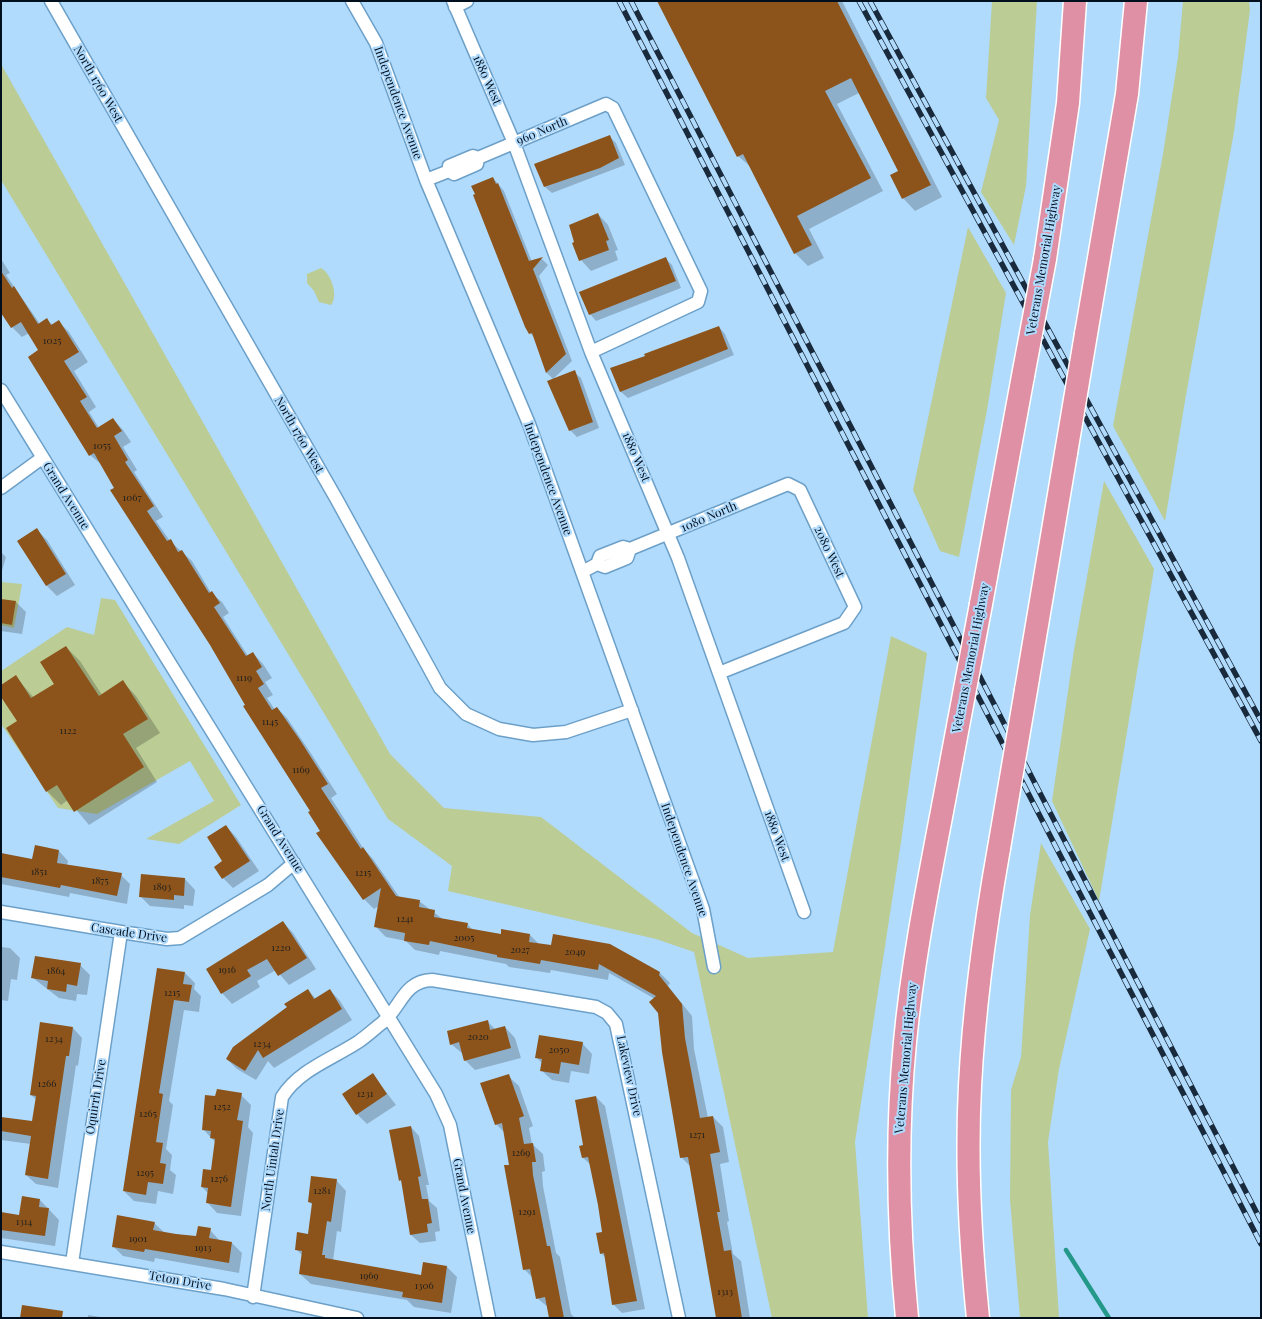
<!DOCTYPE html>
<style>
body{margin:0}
#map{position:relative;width:1262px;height:1319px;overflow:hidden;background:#b1dbfd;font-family:"Playfair Display",serif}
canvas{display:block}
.frame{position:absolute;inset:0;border:2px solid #000f1e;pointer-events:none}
</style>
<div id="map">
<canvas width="1262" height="1319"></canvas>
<div class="frame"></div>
</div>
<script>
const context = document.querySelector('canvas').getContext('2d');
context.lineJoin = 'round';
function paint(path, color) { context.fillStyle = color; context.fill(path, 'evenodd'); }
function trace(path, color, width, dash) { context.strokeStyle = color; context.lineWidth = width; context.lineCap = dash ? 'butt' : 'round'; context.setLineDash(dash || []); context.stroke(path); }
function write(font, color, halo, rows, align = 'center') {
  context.font = font + ' "Playfair Display",serif'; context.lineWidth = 4; context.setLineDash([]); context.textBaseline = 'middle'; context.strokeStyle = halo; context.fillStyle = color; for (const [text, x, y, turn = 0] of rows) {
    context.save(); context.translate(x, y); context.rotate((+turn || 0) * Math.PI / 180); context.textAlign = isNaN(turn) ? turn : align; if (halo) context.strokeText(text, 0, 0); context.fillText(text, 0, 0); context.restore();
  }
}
paint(new Path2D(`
 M992 1H1037L1026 186 1014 245 981 192 999 120 986 98Z
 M1183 1H1249L1250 10 1234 132 1186 395 1165 521 1113 426 1163 154 1178 57Z
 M1 64 390 754 444 808 541 817 692 933 748 958 833 952 891 636 927 653 901 842 855 1142 868 1318H772L694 952 656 939 448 891 452 866 388 819 1 180Z
 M968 227 1006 293 987 410 959 557 940 551 913 490Z
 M321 268C331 273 339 296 331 305L319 302 314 291 307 283V274Z
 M1104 481 1154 569 1099 901 1052 801 1074 650Z
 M1 582 22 584 14 628 1 625Z
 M101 598 115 600 241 805 179 844 146 839 214 801 190 761 97 814 58 808 1 724V671L67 627 94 635Z
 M1041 843 1090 929 1059 1069 1048 1142 1059 1318H1020L1010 1200 1011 1090 1021 1057 1030 915Z`), '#bbcc95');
paint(new Path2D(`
 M658 1H842L942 197 915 211 903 198 900 172 859 93 837 104 883 191 809 229 824 258 808 266 795 253 752 168 738 156Z
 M609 136 616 143 625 165 552 193 545 187Z
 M493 178 504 191 532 262 542 259 548 265 539 276 572 361 553 379 547 373 534 337 530 333Z
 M598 214 608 225 618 250 615 251 618 260 591 271 581 260Z
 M1 259 10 273 6 275 40 324 47 320 53 325 59 322 69 332 88 362 74 371 96 407 89 412 99 428 113 419 123 430 131 442 123 447 137 470 134 472 163 517 156 521 170 541 192 561 211 593 222 602 229 613 223 617 248 656 253 653 263 664 272 678 265 682 273 695 267 698 275 710 277 708 287 718 310 752 337 794 331 798 363 848 373 859 400 898 419 901 444 920 467 924 473 930 502 936 530 935 539 944 660 973 670 983 668 986 692 1016 694 1049 708 1118 713 1117 723 1127 729 1162 720 1164 729 1221 727 1222 733 1254 741 1261 750 1318H718L692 1168 682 1158 663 1051 659 1013 655 999 609 973 608 980 551 970 550 973 509 967 506 964 440 951 439 955 415 950 406 941 386 937 376 927 379 906 374 909 364 899 102 465 90 455 30 357 40 351 29 333 22 337 12 327 1 310Z
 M666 259 672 265 681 288 596 321 590 314Z
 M719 327 725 334 734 355 628 398 621 392 612 369 647 357Z
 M574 372 581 378 599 428 577 437 570 430Z
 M37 530 47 540 75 585 57 596 47 586 19 541Z
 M1 552 6 557 1 574Z
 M1 600 16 602 26 612 22 634 1 631Z
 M66 647 80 661 102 695 123 682 136 696 160 733 136 748 157 782 89 825 68 800 61 805 47 791 18 722 16 677 34 698 56 684Z
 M226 826 236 837 259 871 233 888 223 878Z
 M59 851 68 861 67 866 121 875 130 884 127 904 70 893 69 897 1 884V852L7 856 33 861Z
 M185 879 195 890 193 906 184 905V909L150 906 140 896Z
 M283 922 293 933 316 969 289 985 276 970 257 981 260 987 232 1004 222 993Z
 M1 947 10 948 20 958 17 980 11 979 8 1001 1 1000Z
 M80 965 90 975 87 995 77 994 76 1001 59 998 33 978Z
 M158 969 185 973 195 983 194 989 201 996 199 1012 184 1010 169 1101 173 1105 166 1149 172 1155 170 1170 176 1175 173 1194 158 1191 156 1204 134 1201 124 1191Z
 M308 990 316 999 330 990 340 1001 352 1020 274 1068 268 1061 256 1080 237 1069 227 1059Z
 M487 1021 496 1030 505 1027 515 1038 521 1058 475 1070 465 1060 463 1054 451 1044Z
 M73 1028 82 1038 78 1066 76 1065 58 1188 36 1184 26 1175 31 1144 1 1140V1118L34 1122 37 1100 31 1095Z
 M582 1043 592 1054 589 1074 571 1071 569 1083 552 1080 541 1070 542 1063 537 1058Z
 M373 1075 396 1105 367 1124 357 1114Z
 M508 1076 519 1086 533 1126 529 1128 532 1144 543 1154 545 1171 542 1172 543 1186 556 1253 560 1257 571 1314 575 1318H551L549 1308 537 1298 533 1278 525 1270 505 1167 511 1166 505 1133 496 1124Z
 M241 1095 251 1105 248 1127 253 1133 241 1216 217 1213 207 1202 208 1193 202 1187 212 1172 216 1143 203 1129 216 1098Z
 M596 1097 605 1106 645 1309 622 1313 613 1304 606 1258 601 1253 603 1232 599 1204 591 1165 583 1158Z
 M411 1127 419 1136 429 1185H426L429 1201 437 1208 440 1231 435 1232 436 1241 420 1243 411 1235 403 1183 400 1180Z
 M336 1180 346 1191 341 1232 337 1231 333 1261 422 1277 447 1267 457 1277 451 1313 414 1307 407 1300 311 1284 300 1274 303 1256 296 1249 309 1235 313 1205 309 1202Z
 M40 1200 59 1220 55 1246 1 1238V1213L20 1216Z
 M154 1223 165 1233 197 1237 210 1230 220 1241 232 1243 242 1253 239 1273 155 1258 154 1262 123 1256 113 1246Z
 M88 1315 106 1318H88Z`), '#0003');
trace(new Path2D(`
 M1066 1250 1109 1318`), '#249889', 4.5);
paint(new Path2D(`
 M657 1H837L931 185 902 199 890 175 898 171 851 78 825 91 871 178 797 216 812 245 794 254 743 154 737 157Z
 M610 135 619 158 600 168 544 187 534 164Z
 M493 177 496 184 498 183 529 261 543 257 533 269 566 354 546 373 532 333 529 334 525 327 473 195 475 194 471 186Z
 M598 213 609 240 606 241 609 250 579 261 572 243 574 242 569 225Z
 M666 257 676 281 589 315 579 292Z
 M1 271 12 288 14 286 38 324 47 318 51 325 59 320 79 352 64 361 87 397 80 401 97 428 113 418 122 431 114 436 128 460 125 462 154 506 147 511 167 541 171 539 178 552 182 550 209 593 212 591 220 603 214 607 246 656 253 652 262 667 256 671 264 684 258 688 272 710 277 707 300 740 328 784 321 788 361 849 363 847 396 896 420 900 419 907 435 910 434 917 468 923 467 928 501 934V929L530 934 529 942 551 945 553 934 610 944 660 972 659 975 682 1004 685 1038 700 1118 713 1116 720 1152 710 1154 720 1212H717L724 1251 731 1250 742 1318H716L688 1157 680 1158 662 1052 658 1013 649 1002 656 996 599 964 598 970 541 960 540 964 497 957V955L430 941 429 945 404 941 405 933 374 927 381 888 363 900 316 833 320 831 308 812 310 811 243 706 245 705 210 645 110 490 114 488 94 453 89 456 28 357 38 350 21 322 11 328 1 313Z
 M719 326 728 349 620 392 610 368 645 356 644 354Z
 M575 370 593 422 569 431 547 381Z
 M37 528 66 574 46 586 17 541Z
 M1 599 16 601 12 625 1 623Z
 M66 646 99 696 123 680 148 719 123 734 144 767 74 812 57 785 46 792 6 728 17 721 1 697V685L16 675 31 698 54 684 40 662Z
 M226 825 250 861 222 879 214 867 222 861 207 837Z
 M35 845 59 850 57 863 122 873 117 896 61 885 60 888 1 877V853L32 859Z
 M141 874 185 878 184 896 174 895V900L139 897Z
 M283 921 307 958 278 976 267 959 247 970 251 976 221 994 206 969Z
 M35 956 81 963 77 986 67 984 66 992 47 989 48 981 31 978Z
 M157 968 185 972 183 984 192 985 189 1002 174 1000 159 1093 163 1094 156 1142 163 1143 160 1163 166 1164 163 1184 148 1182 146 1195 123 1191Z
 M308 989 314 999 330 989 342 1009 263 1058 258 1050 245 1071 226 1059 233 1047 287 1007 284 1004Z
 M488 1020 490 1030 505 1026 511 1048 464 1061 459 1042 450 1045 447 1031Z
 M40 1022 73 1027 69 1056H66L48 1179 25 1175 31 1136 1 1131V1117L32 1121 36 1096 30 1095Z
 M539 1035 583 1042 579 1065 561 1062 559 1074 540 1071 542 1059 535 1058Z
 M373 1073 387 1094 356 1115 342 1094Z
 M509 1074 524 1116 519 1118 524 1144 533 1143 536 1162H532L533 1175 547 1246H550L564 1318H549L545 1297 536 1299 530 1269 523 1270 504 1165H509L502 1123 495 1125 480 1083Z
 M217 1089 242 1093 237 1120 243 1121 231 1207 206 1203 208 1188 201 1187 203 1169 211 1170 215 1139 210 1138 211 1131 202 1130 205 1095 215 1096Z
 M596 1096 637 1301 612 1305 604 1253 600 1254 596 1233 602 1232 598 1205 588 1157 582 1158 579 1146 583 1145 575 1100Z
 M411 1126 421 1176 418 1177 422 1199H428L432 1223 427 1224 428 1232 410 1235 401 1180 399 1181 389 1130Z
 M311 1176 337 1179 331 1222 327 1221 322 1255H325V1258L421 1275 423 1262 447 1266 442 1303 402 1297 403 1292 299 1274 302 1251 295 1250 297 1232 308 1234 312 1203 308 1202Z
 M22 1196 40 1199 39 1207 49 1208 45 1236 1 1230V1212L19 1215Z
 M117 1215 155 1222 153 1230 176 1234 196 1236 198 1226 211 1228 209 1238 232 1242 229 1263 145 1249 144 1252 112 1247Z
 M22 1305 63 1311 62 1318H20Z`), '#8c541b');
const street = new Path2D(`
 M51 1 337 500 440 688 466 714 499 729 533 735 566 732 632 710
 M352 1 376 43 426 180 529 424 703 909 714 967
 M453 1 514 143 591 352 678 558 804 912
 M455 7 467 1
 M449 171V166L473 156 478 158 606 104 613 108 701 291 698 302 591 352
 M426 180 449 171 454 174 477 164 478 158
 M1 390 436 1094 450 1125 489 1318
 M1 488 42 458
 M597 564 605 567 627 558 630 549
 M582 572 597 564 600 556 623 547 630 549 788 484 800 490 855 607 844 623 719 673
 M1 912 121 932 167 939 180 938 268 885 294 863
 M1 1252 224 1289 357 1318
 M72 1263 121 932
 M253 1297 282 1097C299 1070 332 1059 358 1042 367 1036 374 1029 382 1023 401 1008 403 981 432 980L596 1007 607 1013 616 1024 679 1318`);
const highway = new Path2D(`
 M1045 259 1068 103 1075 1
 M1086 334 1127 94 1136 1
 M981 604 1023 376
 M1026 690 1066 453
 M907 1318C898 1226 896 1134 905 1042 914 946 935 852 952 758
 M978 1318C970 1240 966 1163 970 1086 974 1006 985 927 999 848`);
trace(street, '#6ca0c8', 15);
trace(highway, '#fff', 25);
trace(street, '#fff', 12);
trace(highway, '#df90a5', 22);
const rail = new Path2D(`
 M619 1 1261 1244
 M631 1 1261 1221
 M859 1 1261 741
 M870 1 1261 721`);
trace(rail, '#182a3c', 5.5);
trace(rail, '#b1dbfd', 4, [11]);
const highwayBridge = new Path2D(`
 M1023 376 1045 259
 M1066 453 1086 334
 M952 758 981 604
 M999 848 1026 690`);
trace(highwayBridge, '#fff', 25, []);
trace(highwayBridge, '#df90a5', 22);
write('10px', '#23201d', null, [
 ["1025",52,341],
 ["1055",102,446],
 ["1067",132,498],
 ["1119",244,678],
 ["1145",270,722],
 ["1122",68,731],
 ["1169",301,770],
 ["1851",39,872],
 ["1215",363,873],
 ["1875",100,881],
 ["1893",162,887],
 ["1241",405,919],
 ["2005",464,938],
 ["1220",281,948],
 ["2027",520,950],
 ["2049",575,952],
 ["1916",227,970],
 ["1864",56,971],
 ["1215",172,993],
 ["2020",478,1037],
 ["1234",54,1039],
 ["1234",262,1044],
 ["2050",559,1050],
 ["1266",47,1084],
 ["1231",365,1094],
 ["1252",222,1107],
 ["1265",148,1114],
 ["1271",697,1135],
 ["1269",521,1153],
 ["1295",145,1173],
 ["1276",219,1179],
 ["1281",322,1191],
 ["1291",527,1212],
 ["1314",24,1222],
 ["1901",138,1239],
 ["1913",203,1248],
 ["1969",369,1276],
 ["1306",424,1286],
 ["1313",725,1292]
]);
write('12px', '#000f1e', '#b1dbfd', [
 ["1880 West",487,80,66],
 ["North 1760 West",98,84,60],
 ["Independence Avenue",398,103,70],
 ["960 North",542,131,-23],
 ["Veterans Memorial Highway",1044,260,-80],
 ["North 1760 West",299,435,60],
 ["1880 West",636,457,67],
 ["Independence Avenue",548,479,70],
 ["Grand Avenue",66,496,58],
 ["1080 North",709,517,-23],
 ["2080 West",829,552,65],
 ["Veterans Memorial Highway",971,658,-79],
 ["1880 West",777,836,70],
 ["Grand Avenue",280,839,58],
 ["Independence Avenue",684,860,71],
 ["Cascade Drive",129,933,8],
 ["Veterans Memorial Highway",906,1058,-85],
 ["Lakeview Drive",629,1076,78],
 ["Oquirrh Drive",96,1097,-81],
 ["North Uintah Drive",273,1160,-82],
 ["Grand Avenue",464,1196,79],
 ["Teton Drive",180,1281,10]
]);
</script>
